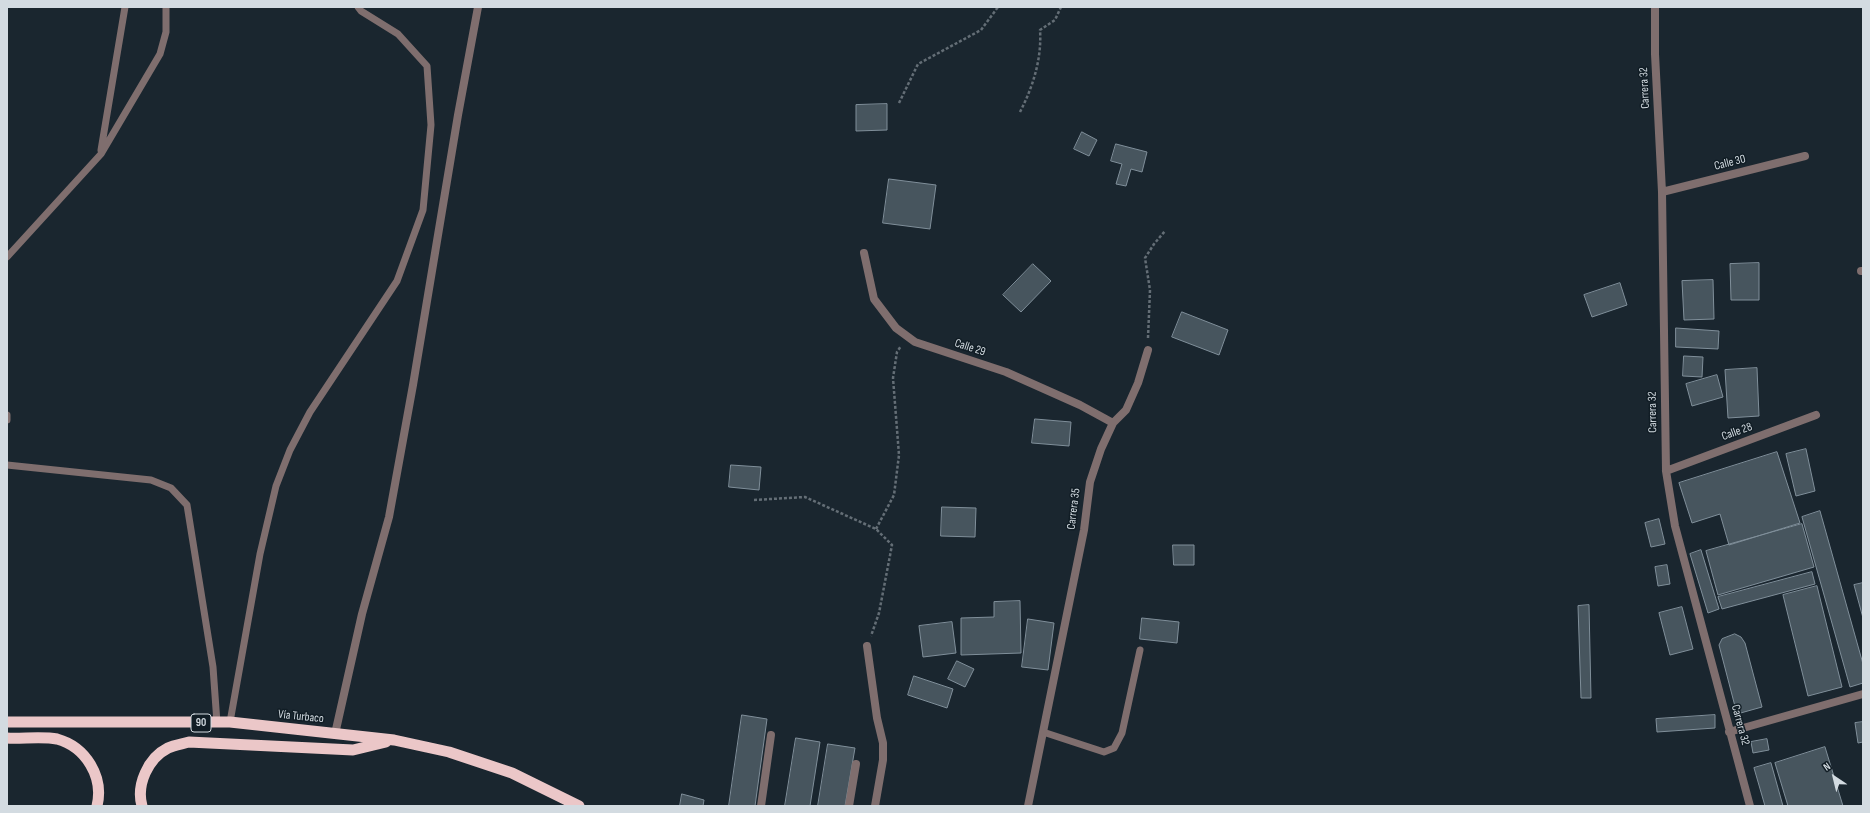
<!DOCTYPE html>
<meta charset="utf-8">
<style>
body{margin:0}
#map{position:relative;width:1870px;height:813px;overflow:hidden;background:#1a262f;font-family:"Sofia Sans Condensed",sans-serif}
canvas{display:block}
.frame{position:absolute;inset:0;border:8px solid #d3dbe1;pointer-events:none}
.north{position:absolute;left:1814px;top:757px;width:40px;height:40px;-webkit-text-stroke:3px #111d25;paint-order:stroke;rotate:325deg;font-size:11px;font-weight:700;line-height:16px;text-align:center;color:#d3dbe1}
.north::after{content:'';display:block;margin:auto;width:14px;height:18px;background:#d3dbe1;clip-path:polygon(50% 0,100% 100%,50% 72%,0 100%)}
</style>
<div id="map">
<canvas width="1870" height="813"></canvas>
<div class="frame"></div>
<div class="north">N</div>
</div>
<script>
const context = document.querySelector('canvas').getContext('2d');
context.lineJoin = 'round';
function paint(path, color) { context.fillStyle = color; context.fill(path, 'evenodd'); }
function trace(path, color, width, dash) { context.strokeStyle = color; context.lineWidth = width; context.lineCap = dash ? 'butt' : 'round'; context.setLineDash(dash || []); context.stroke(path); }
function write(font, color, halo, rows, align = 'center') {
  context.font = font + ' "Sofia Sans Condensed",sans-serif'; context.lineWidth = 3; context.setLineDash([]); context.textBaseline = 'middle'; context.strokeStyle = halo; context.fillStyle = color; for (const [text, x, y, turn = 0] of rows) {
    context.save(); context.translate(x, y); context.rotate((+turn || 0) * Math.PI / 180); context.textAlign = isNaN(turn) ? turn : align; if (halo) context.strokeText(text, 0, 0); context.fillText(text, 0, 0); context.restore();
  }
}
const building = new Path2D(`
 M887 104V130L856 131V105Z
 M1082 132 1097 140 1089 156 1074 149Z
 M1116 144 1147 152 1142 172 1131 169 1126 186 1116 184 1122 164 1111 161Z
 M889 179 936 185 930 229 883 223Z
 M1759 263V300H1731L1730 264Z
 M1033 264 1051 281 1021 312 1003 295Z
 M1713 280 1714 319 1684 320 1682 281Z
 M1620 283 1627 305 1592 317 1584 295Z
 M1182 312 1228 330 1219 355 1172 337Z
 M1676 328 1719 331 1718 349 1676 347Z
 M1684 356 1703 357 1702 377 1683 376Z
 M1757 368 1759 416 1728 418 1725 370Z
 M1717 375 1723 397 1692 406 1686 384Z
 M1035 419 1071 422 1069 446 1032 443Z
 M1806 449 1815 491 1796 496 1786 454Z
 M1777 452 1800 523 1729 545 1720 514 1692 523 1679 483Z
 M731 465 761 467 759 490 729 487Z
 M942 507 976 508 975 537 941 536Z
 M1820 511 1863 664V683L1850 687 1802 517Z
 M1659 519 1665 544 1651 547 1645 523Z
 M1802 524 1814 567 1718 595 1706 551Z
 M1173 545H1194V565H1174Z
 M1701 550 1719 609 1708 613 1690 554Z
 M1667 565 1670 584 1658 586 1655 567Z
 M1812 572 1815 584 1722 609 1718 597Z
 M1863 583V618L1854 585Z
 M1817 586 1842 687 1808 696 1783 595Z
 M1020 601 1021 653 961 655V618L994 617V602Z
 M1589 605 1591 698H1581L1578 606Z
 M1682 607 1693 649 1670 655 1659 613Z
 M1142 618 1179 622 1177 643 1140 639Z
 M1028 619 1054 623 1048 670 1022 667Z
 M952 622 956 653 923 657 919 626Z
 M1735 634 1741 637 1745 643 1762 707 1737 714 1719 645 1722 639Z
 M957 661 974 669 965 687 948 679Z
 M914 676 953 689 947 708 908 695Z
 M742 715 767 719 755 806H729Z
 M1715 715V728L1657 732 1656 719Z
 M1863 722V742L1858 743 1855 723Z
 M796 738 820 742 810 806H785Z
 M1767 739 1769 750 1753 753 1751 742Z
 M828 744 855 748 845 806H818Z
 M1825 747 1843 806H1788L1775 763Z
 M1771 763 1783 806H1765L1754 768Z
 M682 794 704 800 703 806H680Z`);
paint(building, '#47555e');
trace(building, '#808f9a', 1);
trace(new Path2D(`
 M899 103 918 64 981 30 998 7
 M1020 112C1033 87 1042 58 1040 30L1055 20 1061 7
 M1148 338 1150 290 1145 258 1154 244 1165 231
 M754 500 805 497 876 529 892 545 879 613 871 636
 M876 529 894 495 899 455 893 378 897 352 901 346`), '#646e76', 2.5, [3, 2]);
trace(new Path2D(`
 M101 150 125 7
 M7 257 101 154 160 54 166 32V7
 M7 415V420
 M7 465 151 480 171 488 187 505 213 667 217 723
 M230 722 260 554 276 486 290 450 310 412 397 281 423 210 431 125 427 66 398 34 361 11 358 7
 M1043 732 1104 752 1114 748 1122 733 1140 650`), '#7f6e6e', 7);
trace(new Path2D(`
 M1655 7V54L1662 192 1666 471 1675 526 1750 806
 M1662 192 1805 156
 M864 253 874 299 896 328 915 342 1006 372 1080 405 1113 423
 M1861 271H1863
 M1666 471 1816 415
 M867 646 877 718 883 743V760L875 806
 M1729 732 1863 694
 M335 734 362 614 389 517 413 385 458 115 478 7
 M761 806 771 735
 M849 806 856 764
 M1028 806 1084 530 1090 482 1101 449 1113 423 1126 410 1138 383 1148 350`), '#7f6e6e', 8);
trace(new Path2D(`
 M7 722H230L394 740 449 752 512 773 579 806
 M7 738C21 739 43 736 57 739 86 747 104 777 97 806
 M142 806C136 785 148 758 168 748 174 745 182 744 189 742L353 750 386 742`), '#ebc7c8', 11);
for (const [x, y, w] of [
 [201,723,20]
]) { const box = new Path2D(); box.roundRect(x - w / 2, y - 9, w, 18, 3); context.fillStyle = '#111d25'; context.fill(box); trace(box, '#d3dbe1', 1); }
write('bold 11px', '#d3dbe1', null, [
 ["90",201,723]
]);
write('12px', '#d3dbe1', '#111d25', [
 ["Carrera 32",1645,88,-93],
 ["Calle 30",1730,163,-14],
 ["Calle 29",970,348,18],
 ["Carrera 32",1653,412,-91],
 ["Calle 28",1737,432,-20],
 ["Carrera 35",1074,509,-83],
 ["Vía Turbaco",301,717,6],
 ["Carrera 32",1740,725,75]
]);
</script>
